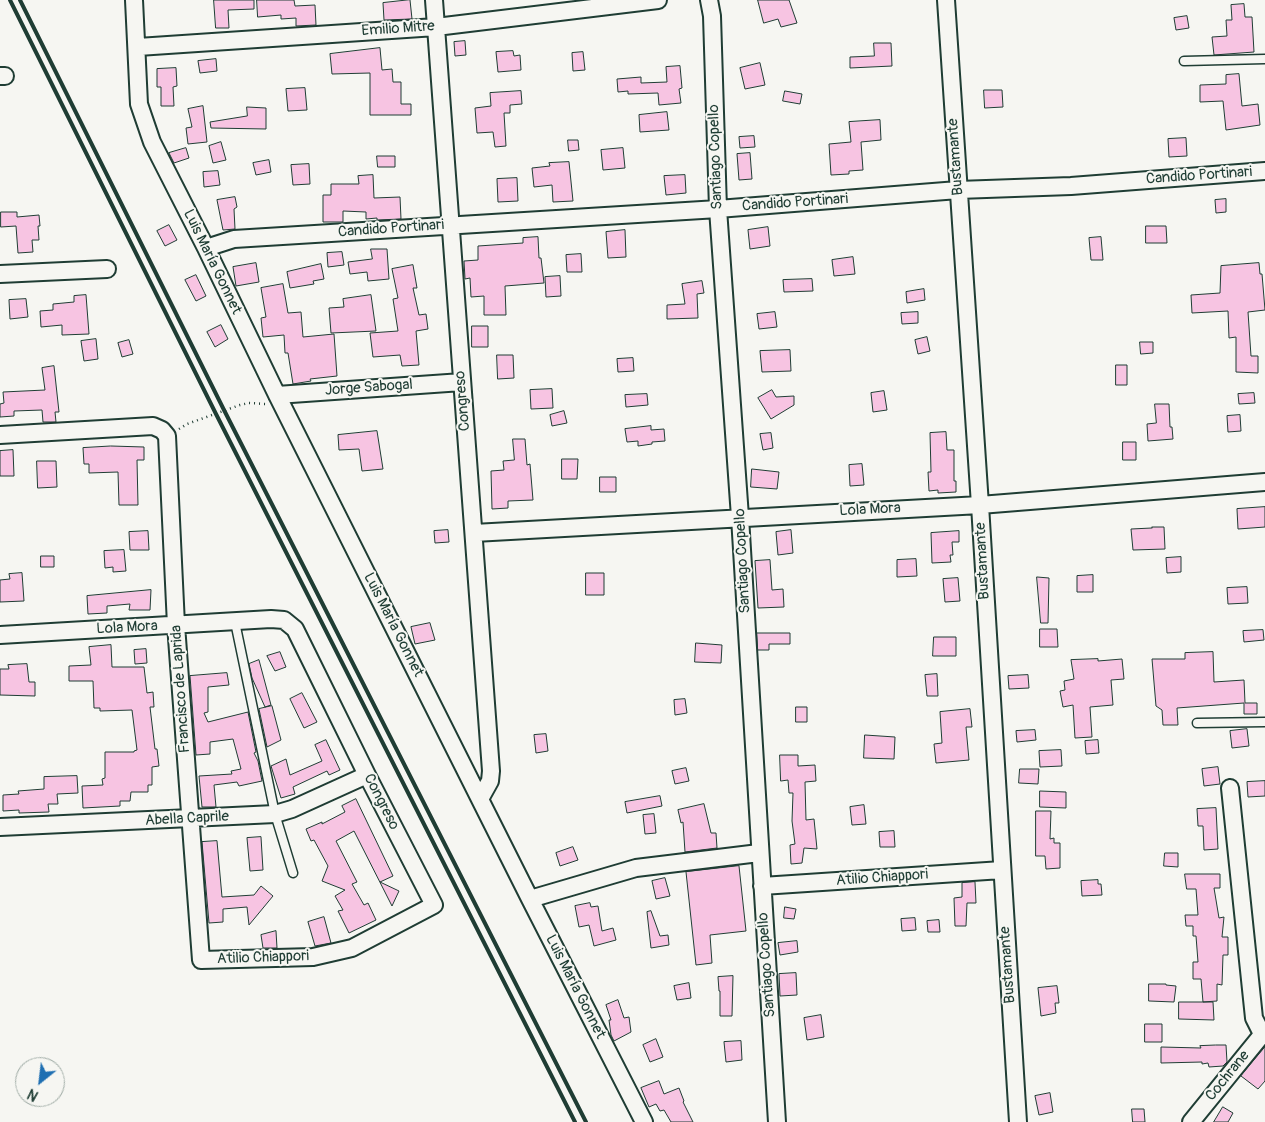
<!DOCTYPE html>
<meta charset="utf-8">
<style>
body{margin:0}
#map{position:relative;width:1265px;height:1122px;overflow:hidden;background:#f6f6f2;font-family:Pangolin,sans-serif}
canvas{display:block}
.north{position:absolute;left:15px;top:1057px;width:50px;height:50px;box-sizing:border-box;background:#f6f6f2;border:1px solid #a0aca6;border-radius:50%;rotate:209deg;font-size:14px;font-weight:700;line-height:20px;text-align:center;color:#1f3d34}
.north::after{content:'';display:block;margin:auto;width:18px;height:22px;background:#1f6fb2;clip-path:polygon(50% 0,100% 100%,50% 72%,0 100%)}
</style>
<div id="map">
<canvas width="1265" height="1122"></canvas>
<div class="north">N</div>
</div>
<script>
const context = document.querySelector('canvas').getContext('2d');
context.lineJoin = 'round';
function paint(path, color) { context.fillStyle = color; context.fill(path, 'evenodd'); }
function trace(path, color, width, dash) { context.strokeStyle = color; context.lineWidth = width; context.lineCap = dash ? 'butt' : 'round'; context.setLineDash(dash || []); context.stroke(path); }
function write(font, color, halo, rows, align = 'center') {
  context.font = font + ' Pangolin,sans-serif'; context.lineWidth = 4; context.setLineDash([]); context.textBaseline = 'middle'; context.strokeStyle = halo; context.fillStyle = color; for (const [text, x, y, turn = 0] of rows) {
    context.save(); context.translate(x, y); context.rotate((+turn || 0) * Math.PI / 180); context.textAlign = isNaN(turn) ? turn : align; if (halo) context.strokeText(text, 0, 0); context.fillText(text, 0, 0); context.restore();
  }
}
const building = new Path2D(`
 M214 0H254V9L228 10 229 28H216Z
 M257 0H294L295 6 315 5 316 25 296 26V18L281 19V15L258 17Z
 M410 0 412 19 384 20 383 3Z
 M758 0H789L797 23 781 27 778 19 764 23Z
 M1244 4 1245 17H1252L1254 52 1214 55 1212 37 1227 36 1226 20H1232L1231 5Z
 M1187 16 1189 28 1176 30 1174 18Z
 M465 41 466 55 455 56 454 42Z
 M874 43H891L892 66 850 68V57L874 56Z
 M380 48 382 70 392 69 393 82H401V104H411V115H370V73L332 74 330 54Z
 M513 51 514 56 520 55 521 70 498 72 496 52Z
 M583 52 585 70 573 71 572 53Z
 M216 59 217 71 200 73 198 61Z
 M760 63 765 85 745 89 740 68Z
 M680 66 682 88 679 89 681 103 659 105 658 93 628 94V91L618 92 617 79 641 77V83L667 82 666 67Z
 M176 68 177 86 173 87 174 106H161V87H157V69Z
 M1239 74 1242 106 1258 104 1260 125 1226 130 1223 101 1200 102V85L1226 84V75Z
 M305 88 307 110 288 111 286 89Z
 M984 90H1002L1003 107 985 108Z
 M521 91 522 104 510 105V113H504L506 146 495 147 493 132 477 133 475 108 491 106 490 93Z
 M785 91 802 94 800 104 783 101Z
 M203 106 207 142 188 144 186 128 192 127 188 109Z
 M247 107 266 108V129L211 128 210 122 247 116Z
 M667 112 669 130 640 132 639 115Z
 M880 120 881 140 861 142 863 170 849 171V174L831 175 829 144 851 142 849 122Z
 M754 136 755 147 740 148 739 137Z
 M1186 138 1187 156 1169 157 1168 139Z
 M568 140H578L579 150 569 151Z
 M221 142 226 160 213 163 209 146Z
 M186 148 189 158 174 163 169 153Z
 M623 148 625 168 603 170 601 150Z
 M750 153 752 179 739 180 737 154Z
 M377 156H395V167H378Z
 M269 160 271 172 256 175 253 163Z
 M569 162 573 201 553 202 552 185 534 187 532 168 550 166 549 163Z
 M309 164 310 184 293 185 291 165Z
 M218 171 220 185 204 187 203 172Z
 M373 175 374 198 400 197 401 219 377 220V218L366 219V212L343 211V222H323V195H331V184H359L358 176Z
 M685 175 686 193 666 195 664 176Z
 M517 178 518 201 498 202 497 179Z
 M235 197 237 207 234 209 235 229 223 230 217 200Z
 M1226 199V212L1216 213 1215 200Z
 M1 212H17V217L39 215 40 226H38L39 240H32L33 252 18 253 16 226 1 227Z
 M169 225 177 240 165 246 157 231Z
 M1146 226H1166L1167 243H1146Z
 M768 227 770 246 750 249 748 230Z
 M625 230 626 257 608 258 606 232Z
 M538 237 539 258H541L544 283 505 286 506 315H484V296L471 297 470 278 465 279 464 261 478 260V246L523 243V238Z
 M1101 237 1103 260H1091L1089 238Z
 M371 249H387L389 279 368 281 367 272 350 274 348 262 372 259Z
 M342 252 344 265 328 267 327 253Z
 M581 254 582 272H567L566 255Z
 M853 257 855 274 834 276 832 260Z
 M256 263 259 282 236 286 233 267Z
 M1259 263 1260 274H1262L1265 310 1248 312 1251 356H1258V373L1236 372V337L1229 338 1228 311 1192 313 1191 295 1220 293 1221 266Z
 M321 264 324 279 313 281 314 284 290 288 287 272Z
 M413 265 417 288H413L419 315 426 314 428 329 416 331 419 365 402 366 400 355 373 357 370 333 398 331 393 299 398 298 392 269Z
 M196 275 206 296 196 301 185 280Z
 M560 276 561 296 546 297 545 277Z
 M812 279 813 291 784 292 783 280Z
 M702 281 704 293 697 294 698 318 667 319V305L685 304 682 284Z
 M283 284 288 313 301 312 303 337 334 334 337 376 310 379 311 381 293 384 288 353H285L284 335 263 337 261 318 266 317 261 288Z
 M924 289 925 300 907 303 906 292Z
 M86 295 89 334 62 335V325L41 327 40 311 53 310V304L74 302V296Z
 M371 295 376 331 331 333 329 308 344 307 343 299Z
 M26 299 28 317 10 319 9 300Z
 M775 312 777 327 759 329 757 314Z
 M918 312V323L902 324 901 313Z
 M221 325 228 339 215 347 207 332Z
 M472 326H488V347H472Z
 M927 337 930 351 918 354 915 340Z
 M96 339 98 359 84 361 81 341Z
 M129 340 133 354 122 357 118 343Z
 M1140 342H1153V353L1141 354Z
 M790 350 791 371 762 372 760 351Z
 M497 355H513L514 378 498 379Z
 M633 358 634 371 618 372 617 359Z
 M1116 365H1127V385H1116Z
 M54 366 59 412H55L56 422H43L42 410 14 411V416L0 417V404L4 403 3 392 45 390 42 368Z
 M552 389 553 408 531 409 530 390Z
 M772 390 776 397 794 396V405L771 419 758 398Z
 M884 391 887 410 873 412 871 393Z
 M1254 393 1255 403 1239 404 1238 394Z
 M647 394 648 405 626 407 625 395Z
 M1155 404H1169L1170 427H1172L1173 439 1148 441 1147 424 1156 423Z
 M564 411 567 423 552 426 550 415Z
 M1240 415 1241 431 1228 432 1227 416Z
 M651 426V430L664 429 665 441 652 442V444L638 446V441L627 442 625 429Z
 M377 431 383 469 362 471 359 449 339 450 338 435Z
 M946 432 947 450H954V481H956V492L938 493V490L929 491 928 472H931L930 433Z
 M771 433 773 448 763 450 760 434Z
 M513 439H525L527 465 530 464 533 500 508 501V508L492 509 491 471 504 470 503 461 514 460Z
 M1123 442H1136V460H1123Z
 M111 446 144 447V460H137L138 505H119L118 472 89 473V464H84L83 448Z
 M13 450 14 476H0V451Z
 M562 459H578L577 479H562Z
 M37 461H56L57 487 38 488Z
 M862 464 864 485 850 486 849 465Z
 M752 469 779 472 777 489 751 487Z
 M600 477H616V492H600Z
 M1265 507V527L1238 529 1237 509Z
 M1152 527H1164L1165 549 1133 550 1131 529 1152 528Z
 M448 530 449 542 435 543 434 531Z
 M791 530 793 553 778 555 776 532Z
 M148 531 149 550H130L129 532Z
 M959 531V542H952L953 555H950L951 562 932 563 931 533Z
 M124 550 126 571 113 572V567L105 568 104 551Z
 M41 556H54V567H41Z
 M1181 557V572L1167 573 1166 558Z
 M916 559 917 576 897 577V560Z
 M770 560 772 590 783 589 784 607 758 608 755 561Z
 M22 573 24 601 0 602V580L10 579 9 574Z
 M586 573H604V595H586Z
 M1093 575V592H1077V576Z
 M1037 577 1049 578 1048 623H1041Z
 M958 578 960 601 945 602 943 579Z
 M1247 587 1248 603 1228 604 1227 588Z
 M151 590 150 610H129L130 604 107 606V613L88 614 87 596Z
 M430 623 435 640 415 644 411 627Z
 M1040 629H1057L1058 647H1040Z
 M1263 630 1264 640 1244 642 1243 631Z
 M757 633H790V644H769V650H758Z
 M934 637H956V656H933Z
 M696 643 722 645 721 663 695 662Z
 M111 645 112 667H144L147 693 153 692 154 707H150L155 749H157L159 766 152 767V785H148V792H131L130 801H120V806L83 808 82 786 103 785 102 779 105 778V752H134V751L137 750 132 710 100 711V708H94L93 681H69V666L91 665 89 647Z
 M146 649 147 663 135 664 134 650Z
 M280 652 286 667 275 671 267 656Z
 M1213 652 1214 682 1244 680 1245 703H1257V714H1244V703L1177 708 1178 725H1163L1162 710 1156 706 1152 659H1185V653Z
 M1098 659V661L1122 659 1124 679 1111 680 1113 705 1090 707 1092 737 1075 738 1073 705 1063 707 1060 691 1065 690 1064 681 1074 679 1071 660Z
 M259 660 271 705 265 707 252 678 249 664Z
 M27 664 29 682H35V696L0 695V669H9L8 665Z
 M227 673 229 685 208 687V712L204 713 208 722 248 712 256 752 254 753 258 761 262 781 239 786 237 782 214 785 216 807H202L199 776 232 774 231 771 241 769 233 739 210 742V754L196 755 190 676Z
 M937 674 938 696H927L925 675Z
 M1028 675 1029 688 1009 689 1008 676Z
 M302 693 317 722 304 728 290 699Z
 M685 699 687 713 675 715 674 700Z
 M272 706 281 740 267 747 259 709Z
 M796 707H807V722H796Z
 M970 709 972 727H966L969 760 936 763 934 744 942 743 940 712Z
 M1247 729 1249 746 1232 748 1230 731Z
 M1035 730 1036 740 1017 742 1016 731Z
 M546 734 548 751 536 753 534 735Z
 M865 735 895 737 894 759 864 758Z
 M326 740 340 770 329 775 327 771 293 787 295 794 281 798 271 766 286 759 290 775 322 761 315 745Z
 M1098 740 1099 753 1086 754 1085 741Z
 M1061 750 1062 766 1040 767 1039 751Z
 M780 755H798V766L815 765 816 781 805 782 806 820 814 819 817 849 804 848 802 863 791 864 790 845 795 844 792 821 793 793H789L788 780 781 781Z
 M1218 767 1220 784 1204 786 1202 769Z
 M686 768 689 781 675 784 672 771Z
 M1020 769H1039L1038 784 1019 783Z
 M77 776 78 793 57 794 58 804H48L49 812 19 813V810L3 811V795L19 794 18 791 44 789V777Z
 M1265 781V796L1248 797 1247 782Z
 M1040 791 1066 792V808L1040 807Z
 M660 796 662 806 627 813 625 802Z
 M356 799 393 876 380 882 399 891 392 906 354 831 336 841 357 882 352 884 364 905 368 903 376 920 349 933 338 911 343 910 335 896 345 890 322 881 328 866 314 840 311 841 306 829 322 822V824L345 812 342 806Z
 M704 804 711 833H716L717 848 685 852 683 822 681 823 678 810Z
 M864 805 866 824 852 825 850 807Z
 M1216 808 1218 849 1204 850 1203 826H1198L1197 809Z
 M1036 811H1051L1050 839 1054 838V843H1060V868L1046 869 1045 856H1036Z
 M654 814 656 833 645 834 643 815Z
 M894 831 895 847H880L879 832Z
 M261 837 263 870 250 871 247 838Z
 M217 841 222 897 254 895 261 886 273 896 249 925 247 907 223 909V922L209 923 202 842Z
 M573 847 578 860 560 866 556 853Z
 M1165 853H1178V867L1164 866Z
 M739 866 746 931 710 935 712 963 696 965 686 872Z
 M1185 874H1220V888H1214L1219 918 1224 917 1222 937H1228V955H1223L1222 985 1217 984V1001L1203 1002 1201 979H1193V962H1198L1196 936H1193V926H1186L1185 915H1198L1196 889H1187Z
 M665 878 670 896 656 899 652 881Z
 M1098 880V884H1101L1102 895 1082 896 1081 881Z
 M975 882 976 903H967L966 926H955L954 898 962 897V883Z
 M590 903 591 907 598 906 602 931 613 928 616 940 594 946 589 925 579 927 575 906Z
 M785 907 796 909 794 919 784 918Z
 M651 911 660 936 668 935 669 945 651 948 647 912Z
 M324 917 331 943 315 946 308 922Z
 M915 918 916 930 902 931 901 919Z
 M939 920 940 932H928L927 921Z
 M276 931 277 948H263L261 935Z
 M797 941 798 952 780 955 778 943Z
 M796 973 797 995 780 996 779 974Z
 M733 976 732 1016H720V991H719L718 977Z
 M689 983 691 998 677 1000 674 986Z
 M1149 984H1166V985L1176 986 1174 1002 1149 1001Z
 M1057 986 1059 1003H1055L1056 1013 1041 1016 1038 988Z
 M618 1000 624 1018 629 1017 631 1032 614 1041 611 1035 609 1020H611L606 1005Z
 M1179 1002H1213L1214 1020 1179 1019Z
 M821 1015 824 1037 807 1040 804 1018Z
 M1145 1024H1162V1042H1145Z
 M656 1039 663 1057 650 1062 643 1045Z
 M741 1041 742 1060 726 1062 724 1042Z
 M1216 1045H1226L1227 1062 1223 1066 1209 1067 1208 1063 1202 1064V1062L1161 1063V1047L1201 1048 1200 1046Z
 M1265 1047V1081L1258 1089 1241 1076Z
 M659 1081 664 1094 679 1088 684 1101 683 1102 693 1122H671L664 1110 660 1111 656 1104 649 1107 641 1088Z
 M1050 1093 1053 1112 1039 1115 1035 1096Z
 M1223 1107 1233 1113 1228 1122H1214Z
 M1132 1109H1144L1145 1122H1133Z`);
paint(building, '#f7c4e2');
trace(building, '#1f3d34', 1);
const service = new Path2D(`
 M1184 61 1265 59
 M235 622 275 814 293 873
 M1197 723 1265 722`);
const minor = new Path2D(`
 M134 0 139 104 152 142 206 248 277 395 530 899 644 1122
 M434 0 491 771 490 781 480 799
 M709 0 712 16 718 209 740 517 777 1122
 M946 0 980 505 1018 1122
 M138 47 436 27 658 0
 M0 76H5
 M206 248 234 239 718 209 958 190 1071 186 1265 171
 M0 274 107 269
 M277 395 462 382
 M0 435 153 426 162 430 167 436 176 625 201 960 313 957 352 948 434 905 367 775 295 629 284 620 271 619 0 635
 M474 533 980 505 1265 482
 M1230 788 1254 1018 1262 1034
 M0 827 275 814 292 809 367 775
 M762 886 1002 870
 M530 899 636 868 759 853
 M1191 1122 1265 1031`);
trace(service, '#1f3d34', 11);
trace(minor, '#1f3d34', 20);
trace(new Path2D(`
 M179 429 187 424 240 405 249 403 266 404`), '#1f3d34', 2.5, [1, 4]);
trace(service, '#f6f6f2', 8);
trace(minor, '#f6f6f2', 16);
trace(new Path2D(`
 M10 0 216 414 575 1122
 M20 0 224 410 586 1122`), '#1f3d34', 4);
write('15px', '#1f3d34', '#f6f6f2', [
 ["Emilio Mitre",398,29,-4],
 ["Santiago Copello",716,157,-92],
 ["Bustamante",956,157,-94],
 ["Candido Portinari",1199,176,-4],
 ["Candido Portinari",795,203,-4],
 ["Candido Portinari",391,229,-4],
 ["Luis María Gonnet",212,262,64],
 ["Jorge Sabogal",369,388,-4],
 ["Congreso",463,401,-95],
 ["Lola Mora",870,510,-3],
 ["Santiago Copello",743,561,-93],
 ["Bustamante",983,561,-93],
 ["Luis María Gonnet",393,625,63],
 ["Lola Mora",127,628,-3],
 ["Francisco de Laprida",181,689,-94],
 ["Congreso",381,802,63],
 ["Abella Caprile",187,819,-3],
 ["Atilio Chiappori",882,878,-4],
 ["Atilio Chiappori",263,958,-2],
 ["Santiago Copello",767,965,-94],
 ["Bustamante",1008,965,-94],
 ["Luis María Gonnet",575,987,63],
 ["Cochrane",1228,1076,-51]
]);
</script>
